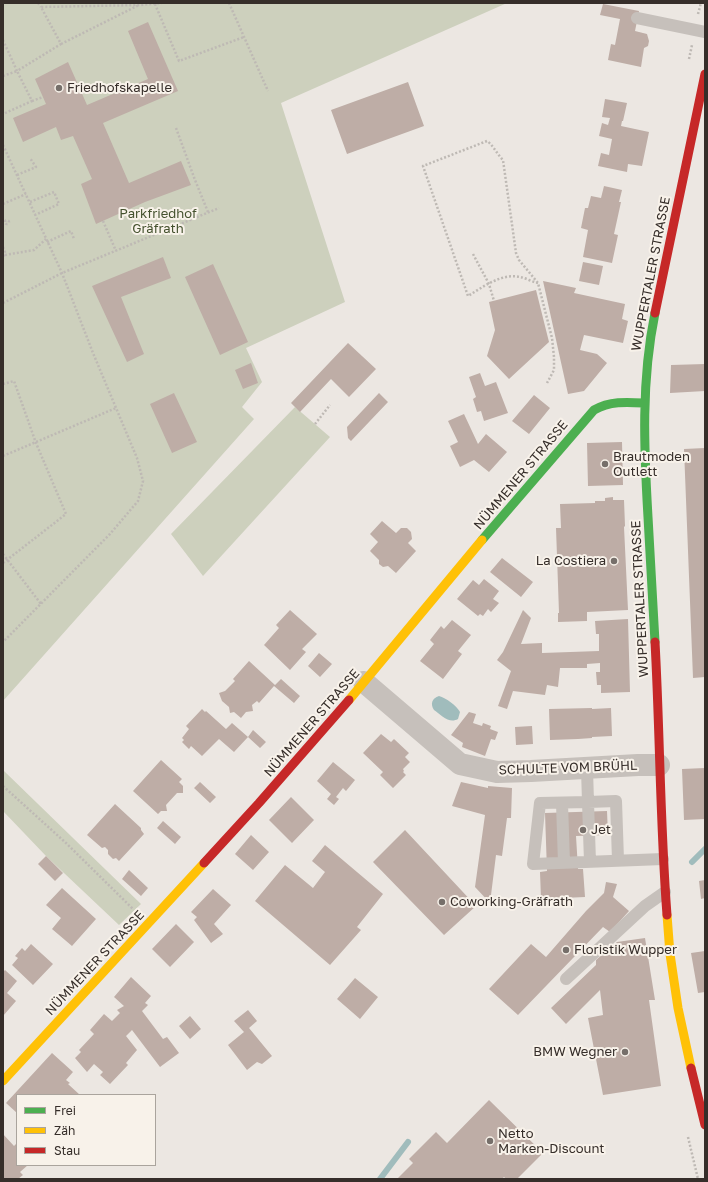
<!DOCTYPE html>
<meta charset="utf-8">
<style>
body{margin:0}
#map{position:relative;width:708px;height:1182px;overflow:hidden;background:#ece7e2;font-family:"Golos Text",sans-serif}
canvas{display:block}
.frame{position:absolute;inset:0;border:4px solid #362e2a;pointer-events:none}
.legend{position:absolute;left:16px;top:1094px;width:140px;height:72px;box-sizing:border-box;background:#f8f2ea;border:1px solid #aaa49d;margin:0;padding:5px 7px;list-style:none;font-size:12px;color:#362e2a}
.legend li{display:flex;align-items:center;gap:8px;height:20px}
.legend b{width:20px;border:1px solid #aaa49d}
</style>
<div id="map">
<canvas width="708" height="1182"></canvas>
<div class="frame"></div>
<ul class="legend">
<li><b style="height:5px;background:#4caf50"></b>Frei</li>
<li><b style="height:5px;background:#ffc107"></b>Zäh</li>
<li><b style="height:5px;background:#c62828"></b>Stau</li>
</ul>
</div>
<script>
const context = document.querySelector('canvas').getContext('2d');
context.lineJoin = 'round';
function paint(path, color) { context.fillStyle = color; context.fill(path, 'evenodd'); }
function trace(path, color, width, dash) { context.strokeStyle = color; context.lineWidth = width; context.lineCap = dash ? 'butt' : 'round'; context.setLineDash(dash || []); context.stroke(path); }
function write(font, color, halo, rows, align = 'center') {
  context.font = font + ' "Golos Text",sans-serif'; context.lineWidth = 4; context.setLineDash([]); context.textBaseline = 'middle'; context.strokeStyle = halo; context.fillStyle = color; for (const [text, x, y, turn = 0] of rows) {
    context.save(); context.translate(x, y); context.rotate((+turn || 0) * Math.PI / 180); context.textAlign = isNaN(turn) ? turn : align; if (halo) context.strokeText(text, 0, 0); context.fillText(text, 0, 0); context.restore();
  }
}
paint(new Path2D(`
 M3 3H507L281 103 345 302 246 348 262 382 242 407 254 419 3 701Z
 M295 407 330 437 203 576 171 534Z
 M3 770 141 904 119 925 46 856 3 811Z`), '#cdd0bd');
paint(new Path2D(`
 M439 696C446 698 457 706 460 712L458 719C449 724 441 715 434 710 430 704 432 698 439 696Z`), '#a0bcbc');
trace(new Path2D(`
 M692 862 705 849
 M380 1179 408 1142`), '#a0bcbc', 6);
paint(new Path2D(`
 M603 4 639 11 635 31 647 34 649 41 648 46 644 48 641 67 608 60 611 44 615 45 620 19 600 15Z
 M148 22 178 91 103 123 129 183 181 161 191 185 145 202 96 224 81 184 92 179 73 136 61 140 56 127 23 142 13 118 46 104 35 79 68 62 87 105 148 79 128 31Z
 M408 82 424 126 347 154 331 110Z
 M605 99 627 103 623 121H622L621 126 649 132 642 166 628 164 627 172 598 166 601 153 609 155 612 139 599 136 602 123 608 125 610 118 602 117Z
 M604 186 622 190 619 202H621L614 234 618 235 612 263 583 257 588 230 581 228 585 208H588L591 196 601 198Z
 M163 257 171 278 121 297 144 354 127 362 92 286Z
 M583 262 603 266 599 285 579 281Z
 M213 264 248 342 220 355 185 277Z
 M543 281 576 288 574 293 625 304 622 319 628 321 623 343 584 335 580 350 597 354 607 363 584 391 568 394Z
 M536 290 549 342 509 379 487 356 495 330 489 302Z
 M348 343 376 369 349 397 331 379 300 412 291 403Z
 M251 363 258 383 243 389 235 370Z
 M705 364V391L670 393 671 365Z
 M480 373 485 386 496 382 508 413 484 421 481 411 477 412 473 399 476 397 469 377Z
 M174 393 197 442 172 453 150 404Z
 M379 393 388 402 351 441 348 438 347 427Z
 M534 395 550 408 529 434 512 421Z
 M464 414 478 444 486 434 507 452 489 472 474 460 460 467 450 446 458 442 448 421Z
 M622 442 623 485 588 486 587 443Z
 M705 448V677L693 678 684 449Z
 M613 497V500H624L625 526 624 527 628 610 587 612V621L558 622V613H559L556 528H561L560 504 595 503V501H605V498Z
 M382 521 396 533 401 528H407L411 532 412 539 408 543 416 551 396 573 388 566 383 567 379 564V560L370 551 378 542 370 534Z
 M502 558 533 582 521 597 490 572Z
 M484 579 499 591 493 599 499 603 491 612 488 609 483 616 480 614 478 616 457 599 473 580 479 585Z
 M290 610 317 634 302 649 306 652 290 670 264 645 279 628 276 625Z
 M523 610 531 618 521 644 542 643V653L599 651V634H596L595 621 628 619 630 692 601 693V685H597L596 672H600V663L587 664V668H560L558 687 547 685 545 695 513 691 507 709 498 706 511 671 497 660 503 652Z
 M452 620 471 635 458 651 462 654 443 679 420 661 434 644 430 640 441 626 444 629Z
 M319 653 332 664 320 677 308 666Z
 M249 661 275 685 281 679 300 696 294 703 274 686 259 703 257 701 252 705 253 711 246 712 241 718 234 712 230 713 229 707 222 701 219 693 225 691 235 681 233 679Z
 M592 708V709L611 708 612 736 592 737V738L578 739 550 740 549 709Z
 M202 709 205 712 206 711 226 729 232 723 248 737 234 752 219 739 202 756 191 746 189 749 182 742 184 740 182 738 189 729 186 726Z
 M469 712 476 714 473 723 482 726 483 723 491 726 490 729 498 732 495 740 491 739 485 756 462 747 463 743 451 735Z
 M532 726 533 744 516 745 515 727Z
 M253 730 266 742 260 748 248 737Z
 M381 734 391 742 394 739 409 753 405 757 410 762 403 769 404 771 403 772 406 775 393 788 380 775 383 772 363 753Z
 M161 760 182 779 179 782 183 786V793H177L166 805 167 811H161L158 814 133 791Z
 M333 762 355 780 346 791 343 788 336 797 339 799 334 805 327 799 331 794 317 781Z
 M705 768V819L684 820 682 769Z
 M200 782 216 797 210 803 194 788Z
 M461 782 488 788V786L512 788 511 818H507L502 856 496 855 490 903 475 887 485 815 452 806Z
 M291 797 314 820 292 843 269 820Z
 M115 804 141 828V830L144 834 119 861 116 858 113 859 108 854V850L105 847 102 848 87 835Z
 M607 811 608 835 576 836 578 869H583L585 897 541 899 540 872 547 871 545 813Z
 M163 821 181 837 175 844 157 828Z
 M405 830 476 906 444 935 373 862Z
 M251 835 269 852 253 870 235 854Z
 M325 845 383 894 357 927 361 930 330 965 255 901 285 865 313 888 325 872 312 861Z
 M46 856 63 873 55 881 38 864Z
 M129 870 148 888 141 896 122 879Z
 M705 880V898L701 899 699 881Z
 M606 882 617 884 613 897 629 911 610 932 603 927 518 1015 489 989 531 944 546 957 586 911 604 893Z
 M62 888 96 919 72 946 52 929 61 918 46 905Z
 M213 889 231 905 214 924 223 934 211 943 194 920 197 917 191 912Z
 M176 924 194 942 170 967 152 949Z
 M645 938 655 1000H649L661 1086 603 1095 588 1018 603 1015 600 990 566 1024 551 1008 596 965V960L617 942Z
 M31 944 53 964 33 985 12 965 18 958 15 956 22 948 25 951Z
 M705 951V992L698 993 691 953Z
 M5 970 17 981 7 993 16 1001 3 1016V972Z
 M131 977 151 996 145 1003 148 1005 142 1011 163 1039 167 1037 179 1053 160 1067 132 1030 126 1036 137 1050 126 1063 128 1065 110 1084 100 1075 103 1072 94 1064 87 1072 75 1058 81 1052 79 1050 94 1034 90 1030 104 1014 112 1021 120 1013 117 1010 124 1006 114 997Z
 M355 978 378 997 360 1019 337 999Z
 M248 1010 257 1021 249 1028 272 1056 262 1064 257 1062 247 1070 228 1045 244 1032 234 1021Z
 M190 1016 201 1029 190 1039 179 1026Z
 M52 1053 73 1072 66 1080 70 1083 68 1084 80 1095H17V1113L6 1103Z
 M489 1100 543 1153 517 1179H506L504 1177 502 1179H397L413 1163 409 1159 436 1132 447 1143Z
 M3 1134 14 1146 16 1144 17 1145V1165H28L20 1172 23 1175 18 1179H3Z`), '#beada6');
trace(new Path2D(`
 M38 3 41 7
 M229 3 268 91
 M155 4 179 61 244 37
 M698 14 701 3
 M3 40 17 71 61 44 41 7 140 5 162 3
 M61 44 139 5
 M689 59 692 45
 M3 76 17 71 32 101 3 114
 M32 101 43 97
 M176 128 195 180 208 212
 M3 145 62 273 93 353 137 458 143 481 138 501 110 534 3 642
 M17 175 36 167 30 158
 M30 202 54 192 59 204 35 215
 M3 204 26 194
 M5 222a2 2 0 1 1 4 0a2 2 0 1 1-4 0Z
 M103 221 116 251
 M47 242 71 231 74 239
 M3 247 5 252 3 259
 M473 254 489 284 494 301
 M5 255 34 250 46 239
 M538 283C532 282 526 278 520 277 501 273 483 287 468 296L423 166 487 141C493 145 497 154 503 160L516 253 519 260 538 283 552 338 554 357V370L547 383
 M3 303 62 273 219 208
 M3 384 14 381 36 443 66 514 3 563
 M315 424 330 405
 M3 456 116 408
 M3 554 41 604
 M3 786 66 843 133 909
 M688 1137 698 1179`), '#beb9b4', 2.5, [2, 2]);
trace(new Path2D(`
 M637 18 705 32
 M587 769 588 802 540 803 533 864 663 859
 M562 803 564 863
 M590 862 588 802 616 801 618 860
 M566 979 645 906 665 892`), '#c6c0bb', 12);
trace(new Path2D(`
 M364 682 460 764 497 772 531 771 638 765H659`), '#c6c0bb', 22);
trace(new Path2D(`
 M655 313C641 381 644 449 648 517 650 559 653 600 655 642
 M482 540 594 410C610 401 626 402 644 403`), '#4caf50', 9);
trace(new Path2D(`
 M349 700 482 540
 M667 915 670 954 678 1008 691 1068
 M3 1081 204 863`), '#ffc107', 9);
trace(new Path2D(`
 M655 313 705 74
 M655 642C660 733 660 824 667 915
 M204 863 259 803 349 700
 M691 1068 705 1125`), '#c62828', 9);
for (const [x, y, r, color] of [
 [59,88,4,"#766f6a"],
 [605,464,4,"#766f6a"],
 [614,561,4,"#766f6a"],
 [583,830,4,"#766f6a"],
 [442,902,4,"#766f6a"],
 [566,950,4,"#766f6a"],
 [625,1052,4,"#766f6a"],
 [490,1141,4,"#766f6a"]
]) { const dot = new Path2D(); dot.arc(x, y, r, 0, 2 * Math.PI); context.fillStyle = color; context.fill(dot); trace(dot, '#f8f2ea', 1.5); }
write('13px', '#362e2a', '#f8f2ea', [
 ["Friedhofskapelle",67,88],
 ["Brautmoden",613,457],
 ["Outlett",613,472],
 ["La Costiera",606,561,"right"],
 ["Jet",591,830],
 ["Coworking-Gräfrath",450,902],
 ["Floristik Wupper",574,950],
 ["BMW Wegner",617,1052,"right"],
 ["Netto",498,1134],
 ["Marken-Discount",498,1149]
], 'left');
write('13px', '#45522f', '#f8f2ea', [
 ["Parkfriedhof",158,214],
 ["Gräfrath",158,229]
]);
write('13px', '#362e2a', '#f8f2ea', [
 ["WUPPERTALER STRASSE",651,274,-79],
 ["NÜMMENER STRASSE",521,475,-50],
 ["WUPPERTALER STRASSE",640,599,-93],
 ["NÜMMENER STRASSE",312,723,-49],
 ["SCHULTE VOM BRÜHL",568,768,-2],
 ["NÜMMENER STRASSE",95,963,-47]
]);
</script>
